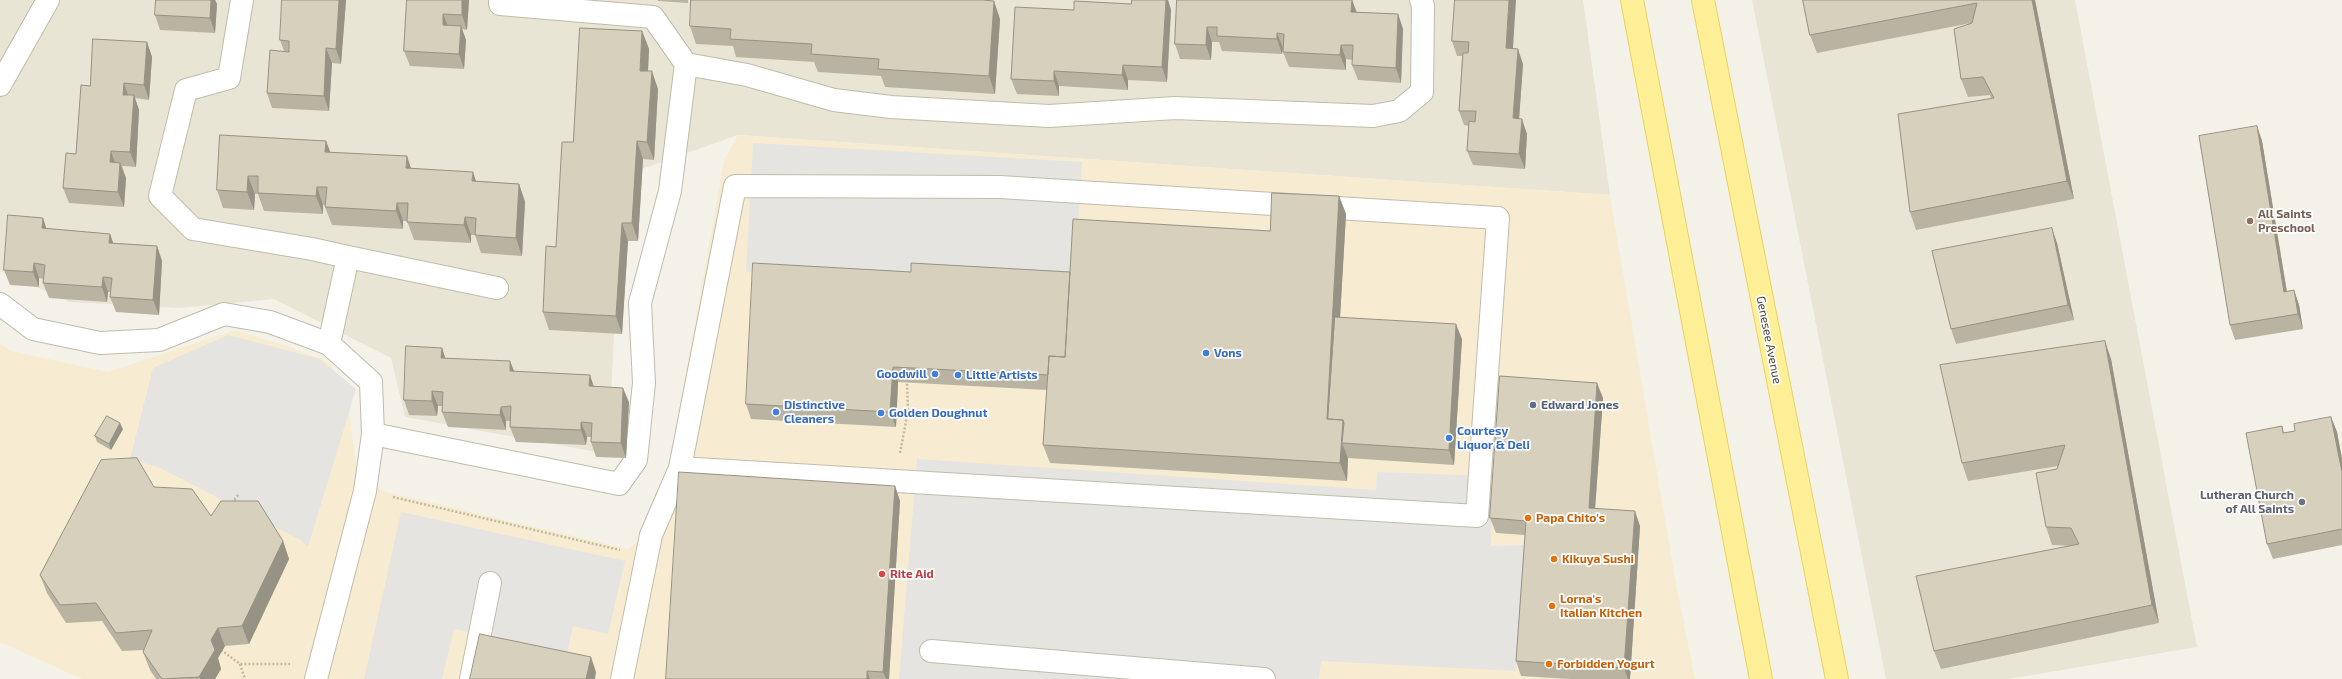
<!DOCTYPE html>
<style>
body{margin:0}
canvas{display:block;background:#f4f2e8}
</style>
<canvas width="2342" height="679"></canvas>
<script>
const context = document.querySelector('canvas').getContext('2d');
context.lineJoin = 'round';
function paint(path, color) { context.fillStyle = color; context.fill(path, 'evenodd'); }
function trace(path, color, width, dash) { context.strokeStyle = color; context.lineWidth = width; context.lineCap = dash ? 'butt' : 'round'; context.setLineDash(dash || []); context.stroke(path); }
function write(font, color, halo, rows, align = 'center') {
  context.font = font + ' "Exo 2",sans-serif'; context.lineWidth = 3.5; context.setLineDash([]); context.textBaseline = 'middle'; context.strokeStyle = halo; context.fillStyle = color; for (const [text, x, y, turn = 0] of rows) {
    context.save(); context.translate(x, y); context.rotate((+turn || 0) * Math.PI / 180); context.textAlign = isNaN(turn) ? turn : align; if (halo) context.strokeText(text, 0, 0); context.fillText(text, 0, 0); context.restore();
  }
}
paint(new Path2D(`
 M0 0H1583L1610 195 738 135 622 176 608 454 405 417 391 358 274 299 180 308 70 302 0 271Z
 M1752 0H2075L2197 647 2009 679H1886Z`), '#e9e5d5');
paint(new Path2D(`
 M738 135 1610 195 1675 578 1695 679H82L0 642V343L12 351 108 372 235 330 283 345 328 361 346 388 356 464 382 491 628 549 656 527 680 407 724 160Z`), '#f7ecd2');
paint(new Path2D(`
 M753 143 1082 162 1074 285 914 282 746 272Z
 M228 335 320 359 356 389 308 547 301 540 158 467 130 459 153 368Z
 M917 459 1376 490 1377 472 1492 476 1491 546 1525 545 1515 671 1321 661 1319 679H899Z
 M401 512 625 561 608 634 573 626 567 654 454 629 442 679H364Z`), '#e5e4e0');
const minor = new Path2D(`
 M242 0 229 78 186 90 160 196 193 229 312 249 348 257 329 344
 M686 64 747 75 834 100 891 107 1049 116 1175 108 1373 116 1399 111 1422 92 1423 6 1421 0
 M0 85 48 0
 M348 257 497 288
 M0 304 33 329 100 343 159 340 224 314 270 322 329 344 371 382 373 434 619 484 636 460 644 383 640 303 670 191 686 64 653 17 500 4V0
 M931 651 1264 679
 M316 679 365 491 373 434
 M471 679 490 583
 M622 679 651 535 680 468 735 186 1000 187 1498 218 1477 516 680 468`);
const major = new Path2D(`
 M1632 0 1761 679
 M1703 0 1837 679`);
trace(minor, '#c0bcaa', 24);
trace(major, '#e9d261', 24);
trace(new Path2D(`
 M900 453 908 411 907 382
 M393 497 620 550
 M232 503 238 495
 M221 650 240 664H290
 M240 664 245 679`), '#c3ba9a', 2.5, [2, 2]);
trace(minor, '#fff', 22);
trace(major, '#ffef96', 22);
paint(new Path2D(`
 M211 0H215L217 4 215 33 160 30 155 15Z
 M346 0 341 64 332 63 329 111 272 108 267 93 284 51 280 40Z
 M407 0H469L467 30 462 29 466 40 464 69 410 66 404 51Z
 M658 0H688V3L658 1Z
 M1132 0H1168L1171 10 1167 82 1128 80V90L1059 86V96L1017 94 1011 79 1074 10 1131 4Z
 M1177 0H1352L1357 12 1398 14 1403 29 1401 83 1358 80 1352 65 1353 60 1346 59V70L1289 67 1283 52 1284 48H1283L1282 54 1222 51 1219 42H1212L1211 60 1180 59 1175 44Z
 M1455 0 1513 48 1523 64 1519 119 1527 134 1525 169 1473 165 1467 151 1469 126 1464 125 1459 111 1462 56H1457L1452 41Z
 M1803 0H2035L2074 199 1916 230 1910 212 1991 99 1990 95 1968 97 1961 79 1971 23 1817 53 1810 35Z
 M1000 19 995 94 885 87 881 76 818 72 814 62 736 57 733 46 696 44 690 26Z
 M642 31 649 49 648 71 658 89 654 160 643 159 638 241H628L622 334 549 330 543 312 556 247 573 142Z
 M147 42 152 57 149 100 135 98 139 110 136 167 122 166 126 178 124 207 69 203 63 188 76 154 90 86Z
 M2257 126 2262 141 2287 291 2294 290 2299 305 2303 329 2235 340 2230 325Z
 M326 141 330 152 411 168 476 181 519 184 525 202 522 256 481 253 475 235H471V243L414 240 407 221H403V229L332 225 325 207 326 205H323V214L264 211 258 194H255L254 210 223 208 217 190Z
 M1339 196 1346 214 1340 317 1462 339 1454 465 1348 458 1347 481 1050 463 1043 445 1047 390 898 382 896 427 751 419 746 404 911 272H1070L1270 231Z
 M46 229 110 234 113 243 157 246 162 261 159 315 116 312 110 297 111 292H108L107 302 49 298 43 283 44 279 39 278V287L10 285 4 270Z
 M2057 243 2074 320 1956 344 1951 329Z
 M442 348 445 358 594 386 629 402 626 458 596 457 591 442V437H587L586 445 516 442 510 427V421H506V430L448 427 442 412 443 406H438L437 416 409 415 404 400Z
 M2111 359 2159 623 1941 669 1934 651 2073 546 2052 545 2046 527 2058 466 1968 481 1962 463Z
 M1603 398 1595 509 1640 526 1630 679H1570L1521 676 1516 661 1525 535 1496 533 1490 518Z
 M2331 417 2337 432 2342 459V545L2273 559 2267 544 2282 426 2284 433 2295 431Z
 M123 429 111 450 97 442 95 436Z
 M895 486 900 501 889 679H666Z
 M154 487 211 516 283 541 289 559 249 644 225 646 218 658 221 669 215 679H156L150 670 143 652 144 650 122 651 102 621 66 623 47 593 40 575Z`), '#b9b3a2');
paint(new Path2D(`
 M211 0H215L217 4 215 33 210 18Z
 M339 0H346L341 64 336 49Z
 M462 0H469L467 30 462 15Z
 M1166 0H1168L1171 10 1167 82 1162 67Z
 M1352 0 1357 14 1351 12Z
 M1509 0H1516L1512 63 1506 48Z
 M2032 0H2035L2074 199 2067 181Z
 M994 1 1000 19 995 94 989 76Z
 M443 14 449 29 443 25Z
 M1398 14 1403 29 1401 83 1396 68Z
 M461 26 466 40 464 69 459 54Z
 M1207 27 1212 42 1211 60 1206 45Z
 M642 31 649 49 647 89 640 71Z
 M1277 33 1283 48 1282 54 1277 39Z
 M147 42 152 57 149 100 144 85Z
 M1341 45 1346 59V70L1340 55Z
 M326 48 332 63 329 111 324 96Z
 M1518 49 1523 64 1518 133 1513 118Z
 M1123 65 1128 80V90L1122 75Z
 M652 71 658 89 654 160 647 142Z
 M1054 71 1059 86V96L1054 81Z
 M124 83 129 98 123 95Z
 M134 95 139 110 136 167 130 152Z
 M1522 119 1527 134 1525 169 1519 154Z
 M2257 126 2262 141 2289 306 2284 292Z
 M326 141 333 159 325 152Z
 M637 141 643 159 638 241 632 223Z
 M111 151 116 166 110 162Z
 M407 156 413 174 406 168Z
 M120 163 126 178 124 207 118 192Z
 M473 172 479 190 472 181Z
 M248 176 255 194 254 210 247 192Z
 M519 184 525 202 522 256 516 238Z
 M317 187 323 205V214L316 196Z
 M1339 196 1346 214 1334 423 1327 419Z
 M397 203 403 221V229L396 211Z
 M465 217 471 235V243L464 225Z
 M43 218 48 233 42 228Z
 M622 223 628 241 622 334 616 316Z
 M2052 228 2057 243 2074 320 2068 305Z
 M110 234 115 248 109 243Z
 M157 246 162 261 159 315 153 300Z
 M34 263 39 278V287L33 272Z
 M103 277 108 292 107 302 102 287Z
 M2294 290 2299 305 2303 329 2298 314Z
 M1456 324 1462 339 1454 465 1449 450Z
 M2105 341 2111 359 2159 623 2152 605Z
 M442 348 447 363 441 358Z
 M510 361 516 376 510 371Z
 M893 367 898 382 896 427 890 412Z
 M590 375 595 390 589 386Z
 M1597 383 1603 398 1594 523 1589 508Z
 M623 388 629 402 626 458 621 443Z
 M432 391 438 406 437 416 432 401Z
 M501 407 506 421V430L500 415Z
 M2331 417 2337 432 2342 459V472Z
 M1343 420 1349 438 1342 443 1348 458 1347 481 1340 463Z
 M581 422 587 437 586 445 581 430Z
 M120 423 123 429 111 450 109 444Z
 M895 486 900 501 889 679H886L883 672Z
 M1635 511 1640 526 1630 679H1628L1624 668Z
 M283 541 289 559 249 644 242 626Z
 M218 628 225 646 218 658 221 669 215 679H200L199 677 211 640Z
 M591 657 596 672 595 679H586Z
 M867 671 870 679H867Z`), '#969284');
const building = new Path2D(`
 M156 0H211L210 18 155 15Z
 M282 0H339L336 49 326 48 324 96 267 93 270 50 289 52V41L280 40Z
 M407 0H462V15L443 14V25L461 26 459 54 404 51Z
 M691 0H983L994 1 989 76 878 69 879 59 811 54 812 44 730 39 731 29 690 26Z
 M1132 0H1166L1162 67 1123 65 1122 75 1054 71V81L1011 79 1015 7 1074 10V1L1131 4Z
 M1177 0H1352L1351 12 1398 14 1396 68 1352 65 1353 45H1341L1340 55 1283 52 1284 34 1277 33V39L1217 36V27H1207L1206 45 1175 44Z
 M1455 0H1509L1506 48 1518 49 1513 118 1522 119 1519 154 1467 151 1469 121 1475 122 1476 111H1459L1463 53H1468L1469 42 1452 41Z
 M1803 0H2032L2067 181 1910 212 1898 114 1994 98 1983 77 1961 79 1954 29 1972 23 1977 3 1810 35Z
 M580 28 642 31 640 71H652L647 142 637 141 632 223H622L616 316 543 312 546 246 556 247 562 142H573Z
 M93 39 147 42 144 85 124 83 123 95H134L130 152 111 151 110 162 120 163 118 192 63 188 66 153 76 154 81 85 90 86Z
 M2257 126 2284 292 2294 290 2298 314 2230 325 2199 136Z
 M220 135 326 141 325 152 407 156 406 168 473 172 472 181 519 184 516 238 475 235 476 218 465 217 464 225 407 222 408 203H397L396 211 325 207 327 187H317L316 196 258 193V176H248L247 192 217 190Z
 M1272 193 1339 196 1327 419 1343 420 1340 463 1043 445 1049 356 1065 357 1073 219 1270 231Z
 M8 215 43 218 42 228 110 234 109 243 157 246 153 300 110 297 112 278 103 277 102 287 43 283 45 265 34 263 33 272 4 270Z
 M2052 228 2068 305 1951 329 1932 251Z
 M753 263 911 272V263L1070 272 1065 357 1049 356 1048 375 893 367 890 412 746 404Z
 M1335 317 1456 324 1449 450 1342 443 1344 423 1343 420 1328 419Z
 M2105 341 2152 605 1934 651 1916 576 2079 544 2071 528 2046 527 2036 473 2057 469 2065 445 1962 463 1940 365Z
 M406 346 442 348 441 358 510 361V371L590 375 589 386 623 388 621 443 591 442 592 423 581 422V430L510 427 511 406 501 407 500 415 442 412 443 392 432 391V401L404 400Z
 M1500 376 1597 383 1589 508 1635 511 1624 668 1516 661 1526 521 1490 518Z
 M107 416 120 423 109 444 95 436Z
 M2331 417 2342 472V529L2267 544 2246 433 2282 426 2283 433 2295 431 2294 424Z
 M137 458 154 487 192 489 211 516 221 501H258L283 541 242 626 218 628 211 640 215 650 199 677 162 679 143 652 152 630 116 633 96 603 60 605 40 575 101 460Z
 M679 472 895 486 883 672 867 671V679H666Z
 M480 634 591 657 586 679H470Z`);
paint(building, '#d7d0bc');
trace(building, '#969284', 1);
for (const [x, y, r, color] of [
 [2250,221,4,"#8d6e63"],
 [1206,353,4,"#3f7fe0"],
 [935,374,4,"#3f7fe0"],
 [958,375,4,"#3f7fe0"],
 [1533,405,4,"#5c6f8a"],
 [776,412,4,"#3f7fe0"],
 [881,413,4,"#3f7fe0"],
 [1449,438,4,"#3f7fe0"],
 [2302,502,4,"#6b7280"],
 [1528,518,4,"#e8710a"],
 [1554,559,4,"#e8710a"],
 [882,574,4,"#e0444e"],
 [1552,606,4,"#e8710a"],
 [1549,664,4,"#e8710a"]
]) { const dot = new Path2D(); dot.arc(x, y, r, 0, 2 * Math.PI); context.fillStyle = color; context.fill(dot); trace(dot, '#fff', 1.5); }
write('bold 12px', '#785e54', '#fff', [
 ["All Saints",2258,214],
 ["Preschool",2258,228]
], 'left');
write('12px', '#484336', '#fff', [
 ["Genesee Avenue",1769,340,79]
]);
write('bold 12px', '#366cbe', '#fff', [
 ["Vons",1214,353],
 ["Goodwill",927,374,"right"],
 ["Little Artists",966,375],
 ["Distinctive",784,405],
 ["Cleaners",784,419],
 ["Golden Doughnut",889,413],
 ["Courtesy",1457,431],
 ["Liquor & Deli",1457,445]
], 'left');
write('bold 12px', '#4e5e75', '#fff', [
 ["Edward Jones",1541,405]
], 'left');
write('bold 12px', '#5b616d', '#fff', [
 ["Lutheran Church",2294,495],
 ["of All Saints",2294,509]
], 'right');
write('bold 12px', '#c56008', '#fff', [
 ["Papa Chito's",1536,518],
 ["Kikuya Sushi",1562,559],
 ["Lorna's",1560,599],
 ["Italian Kitchen",1560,613],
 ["Forbidden Yogurt",1557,664]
], 'left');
write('bold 12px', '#be3a42', '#fff', [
 ["Rite Aid",890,574]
], 'left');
</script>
